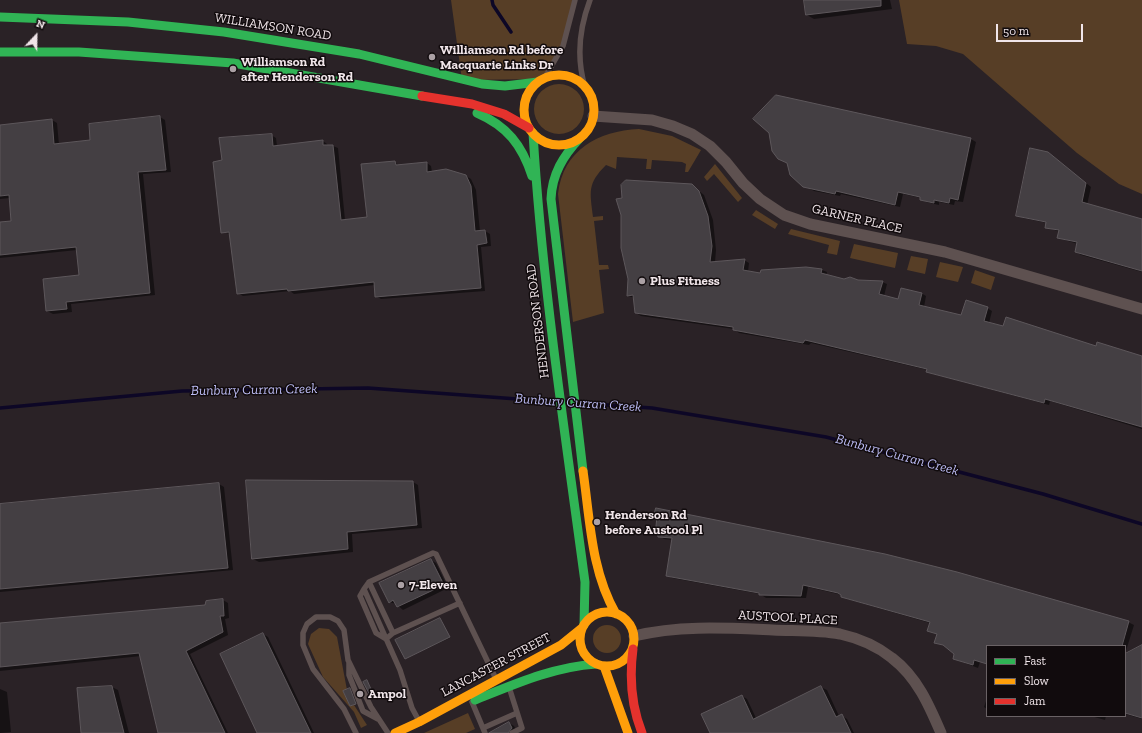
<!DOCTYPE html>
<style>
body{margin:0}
#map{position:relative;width:1142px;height:733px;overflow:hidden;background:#2a2226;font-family:"Zilla Slab",serif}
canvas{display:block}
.legend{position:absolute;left:986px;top:645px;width:140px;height:72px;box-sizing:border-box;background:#110b0d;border:1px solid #6a6265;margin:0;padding:5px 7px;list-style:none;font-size:12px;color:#f0e5e9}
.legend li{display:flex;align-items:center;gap:8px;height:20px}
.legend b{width:20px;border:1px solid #6a6265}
.north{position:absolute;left:16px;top:16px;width:40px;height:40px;-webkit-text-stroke:3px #110b0d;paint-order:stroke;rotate:22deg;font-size:11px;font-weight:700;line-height:16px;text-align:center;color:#f0e5e9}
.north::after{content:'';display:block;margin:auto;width:14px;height:18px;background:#f0e5e9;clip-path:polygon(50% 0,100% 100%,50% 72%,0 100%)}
.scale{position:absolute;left:996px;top:24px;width:87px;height:18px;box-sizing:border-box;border:2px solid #f0e5e9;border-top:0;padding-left:5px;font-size:12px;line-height:14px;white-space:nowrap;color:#f0e5e9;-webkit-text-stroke:3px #110b0d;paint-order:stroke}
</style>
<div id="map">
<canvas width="1142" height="733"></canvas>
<ul class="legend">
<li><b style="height:5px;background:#30b455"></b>Fast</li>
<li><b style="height:5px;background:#ff9f0a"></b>Slow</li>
<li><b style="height:5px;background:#e5322d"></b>Jam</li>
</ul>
<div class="north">N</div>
<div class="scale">50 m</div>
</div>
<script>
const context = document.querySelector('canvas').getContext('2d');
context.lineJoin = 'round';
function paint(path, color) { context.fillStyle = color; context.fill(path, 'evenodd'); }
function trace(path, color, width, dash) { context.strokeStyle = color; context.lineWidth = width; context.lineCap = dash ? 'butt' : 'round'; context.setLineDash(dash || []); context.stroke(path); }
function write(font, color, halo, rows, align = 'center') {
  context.font = font + ' "Zilla Slab",serif'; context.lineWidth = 3; context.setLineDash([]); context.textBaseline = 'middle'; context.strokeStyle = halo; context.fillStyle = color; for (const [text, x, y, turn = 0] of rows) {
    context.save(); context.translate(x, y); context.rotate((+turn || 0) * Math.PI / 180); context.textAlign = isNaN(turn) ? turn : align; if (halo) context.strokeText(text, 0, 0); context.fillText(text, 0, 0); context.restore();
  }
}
paint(new Path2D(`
 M451 0H575L563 46 544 79 462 80Z
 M899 0H1142V194L1119 184 1077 153 963 54 936 46 907 44Z
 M534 109a25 25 0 1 1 50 0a25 25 0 1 1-50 0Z
 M639 129 672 136 701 150 688 172H685L686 164 682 162 652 160 651 169H646L647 159 617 157 616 169 606 165C587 184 590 191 593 217L603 216V220L594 221 599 265H608L609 269 599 270 604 313 573 322 558 194C563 150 598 131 639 129Z
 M715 164 742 198 738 202 714 174 707 181 704 177Z
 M756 210 778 224 775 229 752 215Z
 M791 229 840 241 837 255 827 253 829 245 788 234Z
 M854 244 898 253 895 268 850 258Z
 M911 256 928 259 925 274 907 270Z
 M940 262 963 267 958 282 936 277Z
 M975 270 995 277 991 290 971 283Z
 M593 639a14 14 0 1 1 28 0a14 14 0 1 1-28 0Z
 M319 628 329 629 337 637 347 690 343 691 350 706 354 705 367 725 361 728 354 712 323 677 308 644 311 634Z
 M468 713 475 729 466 733H424Z`), '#573e26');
paint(new Path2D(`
 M805 0H890L892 9 814 19 807 15Z
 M776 96 971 139 976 142 963 202 955 201 954 205 939 202V205L926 202 921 198 903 194 900 207 841 194 840 196 814 191 799 183Z
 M160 117 165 120 171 172 143 174 155 295 71 304 72 312 53 314 47 311 80 276 77 250 0 258V223L13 222 10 198 0 199V126L52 120 57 123 59 145 92 141Z
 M271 135 276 138 277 146 323 141 327 144 328 146H333L338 148 345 220 368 218 395 162 400 166 427 163 431 166 432 172 466 176 471 179 476 190 480 232 485 231 490 234 491 246 481 247 485 291 381 299 376 296 375 285 294 294 290 291 243 296 238 293 230 234 222 232 223 161Z
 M1054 157 1091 187 1087 205 1142 220V272L1081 255 1076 252 1078 244 1058 238 1060 232 1046 227 1047 223 1023 218 1018 215Z
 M692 185 704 195 713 220 716 250 715 262 744 260 749 263 748 272 761 275 806 268 822 270 827 272 826 276 844 280 882 282 887 284 884 296 899 301 921 293 926 296 924 307 962 317 987 308 992 311 989 323 1142 357V429L1050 401 1049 405 933 374 928 370 811 343 809 345 739 333 734 329 641 316 636 313 635 298 628 296Z
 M413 482 418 485 422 528 352 534 353 552 259 562 253 559Z
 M219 484 224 487 233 570 0 592V505Z
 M655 516 1128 622 1134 625 1125 654 1142 647V719L1125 714V646H987V664L980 662 978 668 954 659 956 653 948 647 936 642 938 635 928 631 930 623 847 599 842 595 808 587 806 598H766L760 594 672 578 667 575 673 540 664 539 659 536 658 518Z
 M431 560 436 563 448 588 403 610 396 604 389 602Z
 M223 600 228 603 229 618 225 619 228 635 190 654 228 733H159L141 656 0 671V624L206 606Z
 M440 619 450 638 406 658Z
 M263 634 268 637 314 733H258Z
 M367 681 375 696 373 697 372 696Z
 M112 687 118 690 129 733H82L78 689Z
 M821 687 827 690 839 716H842L847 719 854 733H711L742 696 747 699 756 718Z
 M0 689 7 692 11 732 0 733Z
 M987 698V709L984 707Z
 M1091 716H1106L1105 720Z
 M509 723 514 726 517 731 515 733H496L494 730Z`), '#0007');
trace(new Path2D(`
 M492 0 493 5 511 32
 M578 403 652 408 826 437 1043 494 1142 524
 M0 408 182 391 368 388 558 402`), '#0d0726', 3.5);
const building = new Path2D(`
 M804 0H881V6L806 15Z
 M776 95 971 138 958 200 950 198 949 203 934 200V203L920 200V197L898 192 895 205 836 191 835 194 803 187 790 175 787 163 778 159 772 151 769 133 753 119Z
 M160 116 166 170 138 172 150 293 66 302 67 309 46 311 43 279 79 275 76 247 0 255V222L11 221 9 195 0 196V125L52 119 54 144 90 140 89 124Z
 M272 134 273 146 323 140V145H333L341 220 367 217 361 164 395 161 396 165 427 162V172L446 169 466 175 471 186 475 231 485 230 487 243 477 245 481 288 375 297 374 282 288 291 287 289 237 294 229 232 221 233 213 162 222 160 219 138Z
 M1030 148 1048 152 1086 183 1082 202 1142 219V271L1075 252 1077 242 1057 238 1059 230 1045 228 1046 222 1016 216Z
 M626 180 692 184 699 191 708 216 712 246 710 262 745 259 743 270 760 273 761 270 806 267 822 269 821 273 844 279 850 277 858 280 883 281 879 294 898 299 901 288 922 293 919 305 961 315 966 300 988 307 984 321 1003 326 1006 317 1096 346 1097 342 1142 356V427L1045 399 1044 403 926 372 927 369 805 340 803 343 733 330V327L635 313 633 295 627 296 628 279 621 248V215L616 199 622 198 621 185Z
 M246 480 413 481 417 525 347 532 348 549 252 559Z
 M219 483 228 568 0 589V504Z
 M656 508 885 554 957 572 1129 621 1122 646H987V664L974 660 973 665 953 659 954 654 943 645 934 643 937 634 927 631 930 622 841 597V595L838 593 803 585 801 596 759 595V593L666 576 672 538 658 537 656 526 657 517H654Z
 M431 559 444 585 397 607 393 600 389 603 379 583Z
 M223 599 224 616H220L223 632 186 651 225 733H158L139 653 0 667V623L205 605 206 601Z
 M440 618 450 637 405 659 395 640Z
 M263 633 311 733H257L220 654Z
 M1142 645V718L1125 713V654Z
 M367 680 374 696 371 697 363 682Z
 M112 686 124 733H81L77 688Z
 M821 686 836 717 842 714 851 733H710L701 714 742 695 753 719Z
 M350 688 356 704 350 706 343 691Z
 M509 722 512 728 508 733H489Z`);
paint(building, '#443f43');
trace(building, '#5d575b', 1);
trace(new Path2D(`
 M544 79 563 46 575 0
 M585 87C576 57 579 29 590 0
 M369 582 393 633
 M364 589 360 596 376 633 386 639
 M386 639 393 633 460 603
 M349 663V675L363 711 378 719
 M509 687 522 728 512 733
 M472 702 485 733
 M419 721 412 708 400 670 364 589 369 582 433 553 436 554 496 679
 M483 728 517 713
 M356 733 344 709 313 669 303 645V633L307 624 316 617H330L338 621 344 630 348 660 371 707 388 733`), '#5e5150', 5.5);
trace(new Path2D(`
 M593 116 652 120 673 126 692 134 710 146 726 162 743 183 760 199 784 215 810 224 945 252 1142 309
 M634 636C680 625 726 628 773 630 795 631 818 630 840 634 858 638 877 646 892 658 917 677 929 705 941 733`), '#5e5150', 11);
trace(new Path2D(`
 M0 17 128 22 224 32 359 54 482 84 505 86 538 82
 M0 52H79L233 63 422 96
 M477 113C507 126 522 145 532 176
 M533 133C542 283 565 433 585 582L584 625
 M580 138C563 156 552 174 551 199L583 471
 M475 700C515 684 553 667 596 664`), '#30b455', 9);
trace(new Path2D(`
 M524 110a35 35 0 1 1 70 0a35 35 0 1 1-70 0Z
 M583 471C590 519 591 571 616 614
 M580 639a27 27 0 1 1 54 0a27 27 0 1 1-54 0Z
 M604 666 628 733
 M395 733 419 722 561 645 582 628`), '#ff9f0a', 9);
trace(new Path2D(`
 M422 96 472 104 504 114 529 128
 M633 649C629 679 631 705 642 733`), '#e5322d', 9);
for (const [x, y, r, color] of [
 [432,57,4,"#aba1a5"],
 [233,69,4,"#aba1a5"],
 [642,281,4,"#aba1a5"],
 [597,522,4,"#aba1a5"],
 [401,585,4,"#aba1a5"],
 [360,694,4,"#aba1a5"]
]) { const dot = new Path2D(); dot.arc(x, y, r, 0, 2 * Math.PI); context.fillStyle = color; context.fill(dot); trace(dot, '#110b0d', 1.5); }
write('13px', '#f0e5e9', '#110b0d', [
 ["WILLIAMSON ROAD",273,27,9],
 ["GARNER PLACE",857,219,13],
 ["HENDERSON ROAD",538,321,-97],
 ["AUSTOOL PLACE",788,618,3],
 ["LANCASTER STREET",496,665,-28]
]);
write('bold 13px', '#f0e5e9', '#110b0d', [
 ["Williamson Rd before",440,50],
 ["Macquarie Links Dr",440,65],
 ["Williamson Rd",241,62],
 ["after Henderson Rd",241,77],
 ["Plus Fitness",650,281],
 ["Henderson Rd",605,515],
 ["before Austool Pl",605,530],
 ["7-Eleven",409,585],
 ["Ampol",368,694]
], 'left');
write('italic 14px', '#bbbbf3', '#110b0d', [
 ["Bunbury Curran Creek",254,390,-1],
 ["Bunbury Curran Creek",578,403,4],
 ["Bunbury Curran Creek",897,455,15]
]);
</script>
